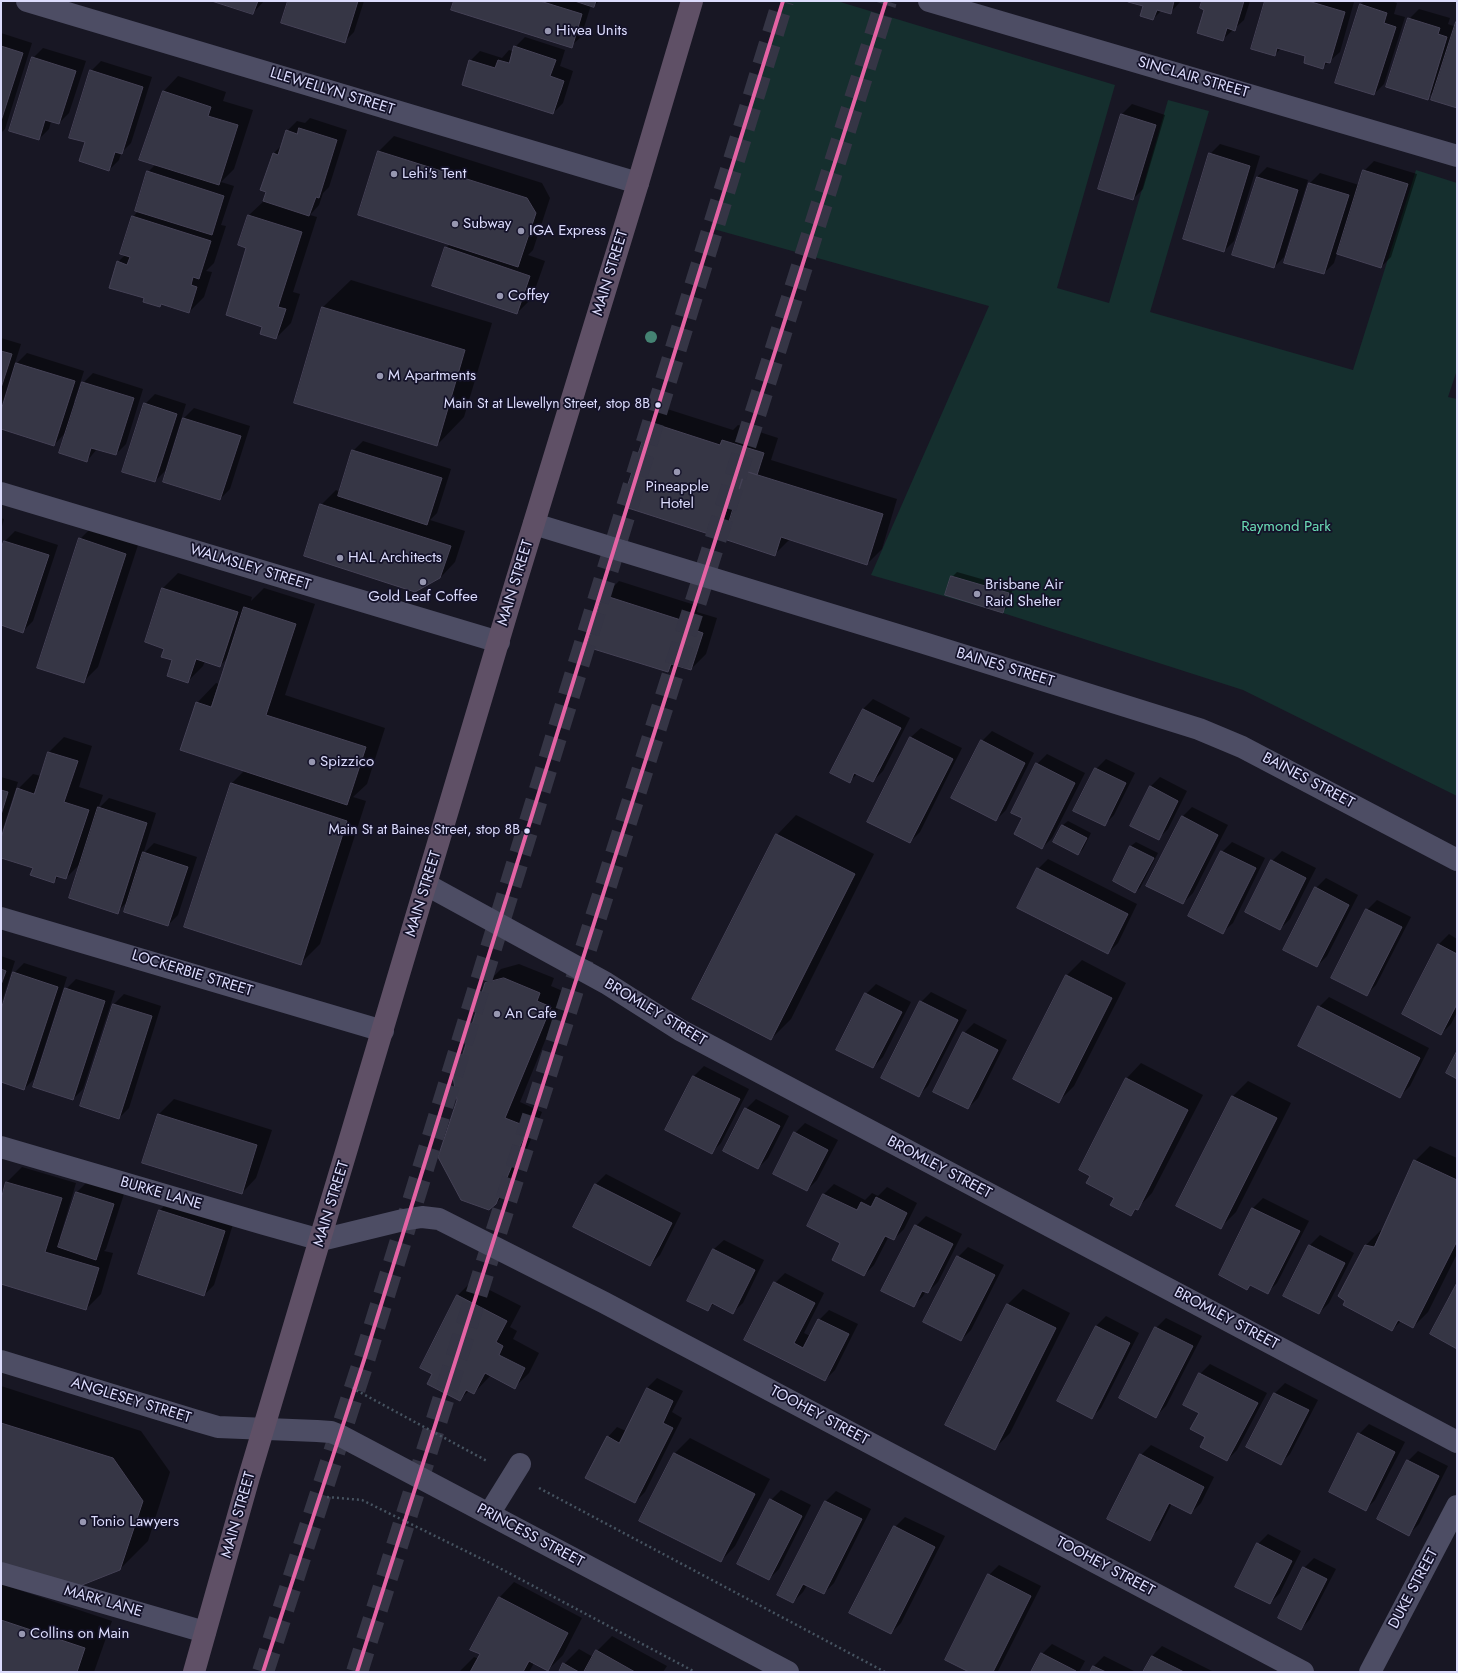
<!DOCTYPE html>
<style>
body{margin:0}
#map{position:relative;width:1458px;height:1673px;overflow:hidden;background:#181724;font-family:Jost,sans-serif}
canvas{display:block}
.frame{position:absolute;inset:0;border:2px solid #dcdcfd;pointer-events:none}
</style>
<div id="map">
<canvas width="1458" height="1673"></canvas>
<div class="frame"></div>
</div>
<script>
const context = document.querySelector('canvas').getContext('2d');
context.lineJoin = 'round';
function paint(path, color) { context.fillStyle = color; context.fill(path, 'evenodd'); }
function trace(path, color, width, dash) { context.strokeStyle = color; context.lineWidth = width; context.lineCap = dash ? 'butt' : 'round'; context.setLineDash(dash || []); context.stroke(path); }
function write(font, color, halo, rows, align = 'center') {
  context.font = font + ' Jost,sans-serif'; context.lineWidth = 3.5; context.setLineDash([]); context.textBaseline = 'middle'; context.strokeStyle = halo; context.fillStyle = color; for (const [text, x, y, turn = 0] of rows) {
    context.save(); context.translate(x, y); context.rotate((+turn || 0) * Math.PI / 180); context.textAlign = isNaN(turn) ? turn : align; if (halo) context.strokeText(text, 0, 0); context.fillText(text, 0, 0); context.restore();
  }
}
paint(new Path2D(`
 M783 1H837L1115 85 1057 288 1109 303 1168 100 1209 111 1150 312 1353 370 1416 170 1457 183V370L1448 397 1457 399V796L1243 690 1003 613 871 575 989 306 710 228Z`), '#152f2e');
paint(new Path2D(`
 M216 1H264L253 13Z
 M289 1H364L354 32 344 42Z
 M455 1H599L594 6 591 5 581 37 571 46Z
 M1129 1H1181L1170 13 1162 10 1153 19 1144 6Z
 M1203 1H1250L1244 20 1222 40 1205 9Z
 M1266 1 1354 2 1340 52 1322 68 1306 56 1281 48 1275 55Z
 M1364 1H1391L1397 3 1394 14 1405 17 1384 84 1374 94 1360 5Z
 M1419 9 1450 18 1448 24 1456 27 1457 23V107L1435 91 1427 98 1409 19Z
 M1 33 32 43 5 129 1 133Z
 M525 37 565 50 560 66 573 71 563 103 553 113 470 61 480 51 502 58 509 50 514 52 515 47Z
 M43 48 86 61 69 113 59 123 51 121 49 129 39 139 33 58Z
 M101 61 152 77 131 143 121 153 119 160 109 170 86 142 91 71Z
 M178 76 226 92 223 101 253 110 234 169 221 182 234 186 221 225 226 226 214 263 206 271 212 272 204 297 189 312 162 303 160 306 145 298 118 262 125 255 133 217 138 211 148 172 156 164 164 91Z
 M1132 104 1165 115 1143 189 1133 199 1122 114Z
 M310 118 347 130 329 187 323 193 319 205 310 215 317 217 293 292 300 294 291 323 276 338 263 327 248 247 240 245 249 215 264 201 273 154 282 145 287 131 297 121 305 123Z
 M394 136 542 183 550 198 533 250 528 255 545 261 532 298 517 313 446 248 450 244 359 215 379 151Z
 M1220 144 1260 156 1234 241 1224 251 1210 154Z
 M1374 161 1417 174 1391 257 1381 267 1337 253 1334 263 1324 273 1285 262 1310 183 1320 173 1359 185 1364 171Z
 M1267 167 1308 180 1284 257 1274 267 1257 177Z
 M351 280 492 323 464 417 437 445 295 402 323 307Z
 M1 338 21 344 1 407Z
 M27 353 84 371 74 402H76L83 383 93 373 143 389 126 444 116 454 97 449 87 461 66 432 54 445 1 428V414L17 363Z
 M155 394 186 404 165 471 155 481 145 404Z
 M194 408 250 426 230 489 220 499 164 482 184 418Z
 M664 408 733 430 738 425 778 438 771 460 897 499 882 549 867 564 790 539 774 555 730 524 717 536 649 423Z
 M363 441 451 469 437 513 430 520 465 531 455 562 440 578 321 505 336 490 340 492 353 451Z
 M1 518 4 519 1 530Z
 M95 524 140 539 98 667 83 682 80 539Z
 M15 531 58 545 33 621 23 631 1 624V553L5 541Z
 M957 572 1013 588 1008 607 1003 611 952 577Z
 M178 573 252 597 251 601 264 588 315 604 285 695 385 728 367 784 353 797 366 801 320 944 300 964 231 784 245 770 197 703 216 683 220 684 228 657 220 666 205 661 203 666 188 681 165 648 163 588Z
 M619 581 698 606 697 612 717 618 706 654 691 669 675 664 668 671 604 596Z
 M873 699 910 718 883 771 873 781 858 773 849 782 831 773 863 709Z
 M921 728 962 748 920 832 910 842 911 737Z
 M992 731 1034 753 1006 810 996 820 982 741Z
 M64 737 92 746 79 787 103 795 98 809 109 798 156 813 143 854 154 843 197 857 178 915 168 925 128 901 117 912 82 862 66 878 59 876 54 882 34 868 1 857V841L18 789 33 774 41 776 49 752Z
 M1047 754 1085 773 1052 838 1042 848 1037 764Z
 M1106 759 1135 773 1114 815 1104 825 1096 769Z
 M1 777 18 782 1 834Z
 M1160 777 1187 791 1168 829 1158 839 1150 787Z
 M1192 807 1228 825 1193 893 1183 903 1182 817Z
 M796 815 874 854 791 1019 771 1039 777 835Z
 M1068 821 1091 833 1083 849 1078 854 1054 842 1063 825Z
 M1136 842 1158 853 1140 888 1135 892 1114 881 1131 846Z
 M1232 842 1265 858 1233 923 1223 932 1222 852Z
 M1282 851 1316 868 1290 919 1280 929 1272 861Z
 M1048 859 1137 904 1118 943 1108 953 1038 869Z
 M1326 878 1358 895 1327 956 1317 966 1316 888Z
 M1377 900 1411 917 1376 985 1366 995 1367 910Z
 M1449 934 1457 939V1012L1451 1024 1441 1034 1439 944Z
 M1 956 15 961 1 1004Z
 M1082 960 1126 983 1074 1086 1059 1101 1067 975Z
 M24 963 67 977 34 1079 24 1089 1 1081V1013L14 973Z
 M519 964 554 978 551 986 565 992 520 1102 542 1112 511 1188 496 1203 458 1100 461 1063 486 984 501 969Z
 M76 979 115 991 83 1089 73 1099 66 989Z
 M876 984 911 1002 883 1057 873 1067 866 994Z
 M931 992 967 1010 928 1086 918 1096 921 1002Z
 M124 994 161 1006 129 1108 119 1118 81 1106 114 1004Z
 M1329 997 1429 1048 1410 1086 1400 1096 1319 1007Z
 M974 1023 1007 1040 978 1098 968 1108 964 1033Z
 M1141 1063 1203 1095 1152 1193 1131 1215 1115 1197 1091 1175 1080 1170 1127 1078Z
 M704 1066 749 1089 721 1143 711 1153 666 1129 694 1076Z
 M1248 1081 1291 1103 1236 1212 1221 1227 1178 1205 1233 1096Z
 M174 1099 272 1130 256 1178 242 1193 159 1114Z
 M756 1099 789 1116 768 1158 758 1168 746 1109Z
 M805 1123 838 1140 817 1180 807 1190 795 1133Z
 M1430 1146 1457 1158V1254L1428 1312 1413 1327 1401 1321 1392 1330 1339 1296 1366 1245 1381 1230 1383 1231 1415 1161Z
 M22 1167 76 1183 60 1237 62 1238 77 1192 87 1182 124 1194 106 1249 104 1251 113 1253 101 1294 86 1309 1 1283V1203L7 1182Z
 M606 1174 681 1213 660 1255 650 1265 596 1184Z
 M834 1184 865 1200 872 1193 878 1196 887 1187 917 1203 904 1229 894 1239 889 1236 874 1265 864 1275 842 1242 808 1225 824 1194Z
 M1263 1198 1309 1221 1277 1283 1267 1293 1251 1285 1247 1288 1220 1274 1253 1208Z
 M170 1200 234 1221 214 1285 204 1295 160 1210Z
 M926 1216 962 1234 938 1282 928 1292 926 1291 923 1296 913 1306 916 1226Z
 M1320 1235 1354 1253 1329 1303 1319 1313 1285 1295 1310 1245Z
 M724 1240 764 1260 743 1303 733 1312 714 1303 708 1310 688 1300 714 1249Z
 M968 1247 1004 1265 971 1330 961 1340 958 1257Z
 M785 1273 824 1293 804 1333 810 1336 819 1320 829 1310 858 1324 835 1370 825 1380 746 1340 775 1283Z
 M472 1281 521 1306 510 1327 517 1331 513 1339 539 1353 529 1373 515 1387 491 1375 474 1393 469 1391 460 1399 433 1374 457 1296Z
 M1023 1289 1070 1313 1010 1433 995 1448 947 1424 1008 1304Z
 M1106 1316 1139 1333 1101 1408 1091 1418 1096 1326Z
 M1166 1318 1202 1336 1166 1406 1156 1416V1328Z
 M1210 1364 1267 1393 1237 1450 1227 1460 1206 1436 1200 1412V1374Z
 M657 1378 683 1391 672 1412 682 1418 645 1492 635 1502 608 1437 617 1427 626 1431 647 1388Z
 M1285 1383 1318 1400 1290 1454 1280 1464 1248 1447 1275 1393Z
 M1 1386 141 1431 170 1472 148 1541 120 1569 1 1565Z
 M1369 1424 1405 1442 1375 1500 1365 1510 1359 1434Z
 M690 1438 770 1479 735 1546 721 1561 675 1453Z
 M1151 1445 1214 1477 1201 1503 1191 1513 1172 1503 1159 1529 1149 1539 1141 1455Z
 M1418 1451 1448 1466 1419 1524 1409 1534 1408 1461Z
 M781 1490 811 1505 779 1569 769 1579 771 1500Z
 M836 1491 871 1509 834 1583 824 1593 807 1585 803 1592 793 1602 779 1595 826 1501Z
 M905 1517 945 1536 901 1623 891 1633 895 1527Z
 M1268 1534 1301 1551 1280 1593 1270 1603 1258 1544Z
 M1314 1558 1336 1569 1310 1619 1301 1629 1279 1617 1304 1568Z
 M999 1565 1041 1586 998 1671 996 1672H971L989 1575Z
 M514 1582 582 1618 563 1655 548 1670 534 1663 529 1672H459L474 1657 479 1659 500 1597Z
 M1 1584 112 1621 94 1672H1Z
 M612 1636 667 1666 663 1672H560L564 1664 579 1649 593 1657 597 1651Z
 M1052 1644 1085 1661 1079 1672H1032L1042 1654Z
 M1162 1646 1214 1672H1145L1152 1656Z
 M1104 1656 1134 1671V1672H1091L1094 1666Z`), '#0007');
const building = new Path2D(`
 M212 1H258L253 14Z
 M288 1H358L345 43 281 23Z
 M454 1H540L582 14 572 48 451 10Z
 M575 1H596L594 7Z
 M1128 1H1174L1171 14 1157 10 1153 20 1140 16 1143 6 1128 2Z
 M1202 1H1244L1235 31 1227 28 1223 41 1197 33 1204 10 1200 8Z
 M1265 1H1308L1345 12 1330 63 1325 62 1323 69 1304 63 1305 56 1277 48 1275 56 1251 49Z
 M1360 4 1387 13 1384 23 1396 27 1374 95 1335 83Z
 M1408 18 1440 28 1438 34 1447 37 1428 100 1386 87Z
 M1456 22 1457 23V108L1431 100Z
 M1 46 23 53 1 121Z
 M514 46 556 60 550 76 564 81 553 114 462 85 469 60 495 68 498 60 509 63Z
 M32 57 76 71 59 124 45 120 39 140 9 131Z
 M90 70 143 87 122 154 115 152 109 171 79 161 85 142 69 138Z
 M163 91 211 107 208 116 238 125 219 185 139 160Z
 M1121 114 1156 125 1133 200 1098 189Z
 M299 128 337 140 319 198 316 197 309 216 263 201 266 192 260 190 273 153 278 155 286 130 297 134Z
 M378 151 527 198 536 213 518 267 358 215Z
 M1209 153 1250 166 1224 252 1183 239Z
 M1363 170 1408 184 1381 268 1337 254Z
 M147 171 224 196 212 235 135 211Z
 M1257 177 1298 190 1274 268 1232 255Z
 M1309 183 1349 195 1324 274 1284 263Z
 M248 215 302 232 278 307 286 309 276 339 260 334 262 327 226 315 246 248 238 245Z
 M132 216 211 241 199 279 193 277 191 285 197 287 189 313 161 304 160 307 143 302 144 298 109 288 117 261 127 265 130 257 120 254Z
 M445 247 530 276 517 314 432 286Z
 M322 307 465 350 437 446 294 403Z
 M1 351 12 354 1 388Z
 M16 363 75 381 54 446 1 429V411Z
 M82 382 134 398 116 455 91 448 87 462 59 453Z
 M144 403 177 414 155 482 122 472Z
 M183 418 241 436 220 500 163 482Z
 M649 422 720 445 722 440 764 453 757 475 745 471 739 490 733 488 718 537 628 508 624 497Z
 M352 450 442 478 427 525 338 496Z
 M745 471 883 514 867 565 781 537 775 556 724 539Z
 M320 504 451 546 440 578 415 592 304 556Z
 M79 538 126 554 84 683 37 668Z
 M4 541 49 555 23 633 1 625V549Z
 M951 576 1009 593 1003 613 945 595Z
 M162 588 238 612 220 667 196 659 188 683 167 676 172 660 161 657 164 649 145 642Z
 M603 595 684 621 683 626 703 633 691 670 671 664 668 672 587 647Z
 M244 607 296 624 266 715 366 747 347 805 180 750 196 702 211 707Z
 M863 709 901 728 873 782 854 773 850 783 830 773Z
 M910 737 953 759 910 843 867 822Z
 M981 740 1025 763 996 821 951 798Z
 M48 752 78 761 64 802 89 810 66 879 56 876 54 883 30 875 33 868 1 858V838L17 788 34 794Z
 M1036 763 1075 783 1042 849 1014 834 1022 818 1011 813Z
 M1095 768 1126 783 1105 826 1073 811Z
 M231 783 347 821 301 965 184 927Z
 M1150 786 1178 801 1159 840 1130 826Z
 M1 790 8 792 1 815Z
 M98 807 147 823 118 914 69 898Z
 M1182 816 1218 835 1183 904 1146 886Z
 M1062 825 1087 838 1078 855 1053 842Z
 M776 834 855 874 771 1040 692 999Z
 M1130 846 1154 858 1135 893 1113 881Z
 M1221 851 1256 868 1223 934 1188 916Z
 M143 852 188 867 168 926 124 912Z
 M1271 860 1306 878 1280 930 1245 912Z
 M1037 868 1128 914 1108 954 1017 908Z
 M1315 887 1349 905 1317 967 1283 950Z
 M1366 909 1402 927 1367 996 1331 978Z
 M1438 944 1457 954V1004L1441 1035 1402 1014Z
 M1 969 6 971 1 985Z
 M13 972 58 987 24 1090 1 1082V1010Z
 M1066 975 1112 998 1059 1103 1013 1079Z
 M504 978 540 993 537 1001 551 1007 505 1118 528 1127 496 1204 489 1210 461 1200 438 1157 457 1100 453 1077 460 1063 485 983Z
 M65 988 105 1001 73 1100 33 1087Z
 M865 993 902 1012 873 1068 836 1050Z
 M920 1001 958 1020 919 1097 881 1078Z
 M113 1004 152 1016 119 1119 80 1106Z
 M1318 1006 1420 1058 1400 1098 1298 1046Z
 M963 1032 998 1050 968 1109 933 1092Z
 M1457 1051V1079L1446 1073Z
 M693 1076 740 1099 712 1154 665 1130Z
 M1126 1078 1188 1110 1138 1210 1135 1209 1131 1216 1110 1205 1114 1198 1086 1183 1090 1176 1079 1170Z
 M1232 1096 1277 1118 1221 1229 1176 1206Z
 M745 1108 780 1126 758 1169 723 1151Z
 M158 1114 257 1145 242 1194 142 1163Z
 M794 1132 828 1150 807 1191 773 1174Z
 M1414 1160 1457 1180V1241L1413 1328 1398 1320 1392 1331 1343 1305 1345 1301 1338 1296 1365 1245 1374 1247Z
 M6 1182 62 1198 45 1252 99 1268 86 1310 1 1284V1200Z
 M595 1184 672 1223 650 1266 573 1227Z
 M76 1192 114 1204 96 1260 58 1247Z
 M823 1194 857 1210 861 1202 871 1207 876 1197 907 1213 894 1240 885 1236 864 1276 832 1260 840 1243 807 1226Z
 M1252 1208 1300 1231 1268 1294 1250 1285 1247 1290 1219 1275Z
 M159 1210 225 1231 204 1296 138 1274Z
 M915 1225 953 1244 928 1293 922 1291 914 1307 881 1291Z
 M1309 1245 1345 1263 1319 1314 1283 1296Z
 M713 1249 755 1270 733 1314 712 1303 708 1311 687 1301Z
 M957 1256 995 1275 961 1341 923 1322Z
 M774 1282 815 1303 794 1343 803 1348 818 1319 849 1334 825 1381 744 1340Z
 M1457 1283V1349L1430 1334Z
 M457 1295 507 1321 496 1342 503 1346 499 1355 525 1368 515 1389 485 1373 474 1394 466 1390 460 1401 427 1384 432 1374 420 1368Z
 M1007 1304 1056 1328 995 1450 945 1425Z
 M1096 1326 1130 1343 1092 1419 1057 1401Z
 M1155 1327 1193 1346 1156 1418 1119 1398Z
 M1199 1373 1258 1403 1227 1461 1200 1447 1205 1437 1190 1429 1199 1413 1183 1405Z
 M647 1388 673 1401 663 1423 673 1428 635 1503 585 1478 607 1436 619 1443Z
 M1274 1393 1309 1410 1281 1465 1246 1447Z
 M1 1423 113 1458 143 1501 120 1570 72 1589 1 1566Z
 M1358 1433 1395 1452 1366 1511 1329 1492Z
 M674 1453 755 1494 721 1562 639 1521Z
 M1140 1454 1204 1487 1191 1514 1169 1503 1150 1541 1107 1519Z
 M1407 1460 1439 1476 1409 1536 1377 1519Z
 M770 1499 802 1516 769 1580 737 1564Z
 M825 1501 862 1519 824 1594 803 1584 793 1603 777 1595Z
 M894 1526 935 1547 891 1634 849 1613Z
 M1257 1543 1292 1561 1270 1604 1235 1587Z
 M1303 1567 1327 1579 1301 1630 1278 1618Z
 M988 1574 1031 1596 993 1672H969L945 1660Z
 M499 1597 568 1633 548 1671 529 1661 523 1672H470L480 1654 470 1650Z
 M1 1620 85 1648 77 1672H1Z
 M596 1650 635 1672H584Z
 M1041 1653 1076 1671 1075 1672H1031Z
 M1152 1656 1184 1672H1143Z
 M563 1663 579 1672H559Z
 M1093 1666 1106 1672H1090Z`);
paint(building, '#363645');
trace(building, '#454256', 1);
trace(new Path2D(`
 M263 1672 365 1357 783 1
 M357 1672 886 1`), '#353545', 22, [22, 11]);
trace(new Path2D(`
 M352 1388 487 1461
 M539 1488 885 1672
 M327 1497 362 1500 490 1563 695 1672`), '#465360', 2.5, [2, 3]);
trace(new Path2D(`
 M27 1 638 183
 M929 1 1457 156
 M1 493 499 642
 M534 524 924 643 1199 729 1242 747 1457 860
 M427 885 606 983 680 1030 1457 1442
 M1 918 383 1031
 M1 1147 264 1224 321 1240 403 1220 422 1217 439 1219 603 1302 1303 1672
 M1 1361 194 1420 218 1427 317 1431 331 1432 341 1436 788 1672
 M489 1514 520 1464
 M1 1573 205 1632
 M1370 1672 1457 1506`), '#4d4d64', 22);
trace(new Path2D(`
 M194 1672 249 1477 516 582 638 183 692 1`), '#5f5066', 22);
trace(new Path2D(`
 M263 1672 365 1357 783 1
 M357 1672 886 1`), '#e463a4', 4);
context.fillStyle = '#458373';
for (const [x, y] of [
 [651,337]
]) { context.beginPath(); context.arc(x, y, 6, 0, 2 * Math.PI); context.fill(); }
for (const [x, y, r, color] of [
 [548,31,4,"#9797b1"],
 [394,174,4,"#9797b1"],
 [455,224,4,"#9797b1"],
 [521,231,4,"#9797b1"],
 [500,296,4,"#9797b1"],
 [380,376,4,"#9797b1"],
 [658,405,3.5,"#dcdcfd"],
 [677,472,4,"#9797b1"],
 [340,558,4,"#9797b1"],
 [423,582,4,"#9797b1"],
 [977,594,4,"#9797b1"],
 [312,762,4,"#9797b1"],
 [527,831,3.5,"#dcdcfd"],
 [497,1014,4,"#9797b1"],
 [83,1522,4,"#9797b1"],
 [22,1634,4,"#9797b1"]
]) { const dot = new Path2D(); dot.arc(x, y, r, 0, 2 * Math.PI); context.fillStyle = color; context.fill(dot); trace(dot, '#141229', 1.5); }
write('14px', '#dcdcfd', '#141229', [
 ["Main St at Llewellyn Street, stop 8B",650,405],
 ["Main St at Baines Street, stop 8B",520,831]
], 'right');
write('15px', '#dcdcfd', '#141229', [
 ["Hivea Units",556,31],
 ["Lehi's Tent",402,174],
 ["Subway",463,224],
 ["IGA Express",529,231],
 ["Coffey",508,296],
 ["M Apartments",388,376],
 ["Pineapple",677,487,"center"],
 ["Hotel",677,504,"center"],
 ["HAL Architects",348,558],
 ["Brisbane Air",985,585],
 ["Raid Shelter",985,602],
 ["Gold Leaf Coffee",423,597,"center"],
 ["Spizzico",320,762],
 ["An Cafe",505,1014],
 ["Tonio Lawyers",91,1522],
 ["Collins on Main",30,1634]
], 'left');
write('15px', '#dcdcfd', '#141229', [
 ["SINCLAIR STREET",1193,78,16],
 ["LLEWELLYN STREET",332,92,17],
 ["MAIN STREET",611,273,-73],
 ["WALMSLEY STREET",250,568,17],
 ["MAIN STREET",516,583,-73],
 ["BAINES STREET",1005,668,17],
 ["BAINES STREET",1308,781,28],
 ["MAIN STREET",424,894,-73],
 ["LOCKERBIE STREET",192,974,17],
 ["BROMLEY STREET",655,1013,31],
 ["BROMLEY STREET",939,1168,28],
 ["BURKE LANE",161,1194,16],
 ["MAIN STREET",332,1204,-73],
 ["BROMLEY STREET",1226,1319,28],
 ["ANGLESEY STREET",131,1401,17],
 ["TOOHEY STREET",819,1416,28],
 ["MAIN STREET",239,1515,-74],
 ["PRINCESS STREET",530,1536,28],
 ["TOOHEY STREET",1105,1567,28],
 ["DUKE STREET",1414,1589,-62],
 ["MARK LANE",103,1602,16]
]);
write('15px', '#6adbb4', '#141229', [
 ["Raymond Park",1286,527]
]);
</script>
